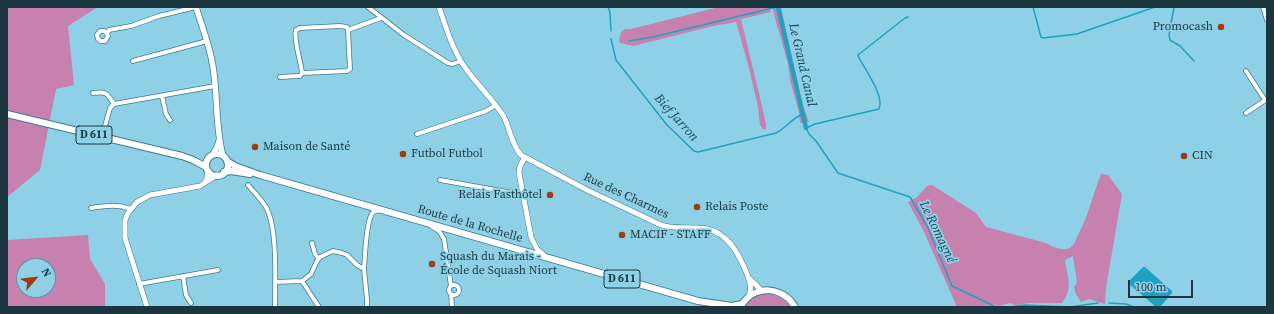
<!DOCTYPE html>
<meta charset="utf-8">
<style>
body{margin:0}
#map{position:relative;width:1274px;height:314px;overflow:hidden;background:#8ed0e6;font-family:"Source Serif 4",serif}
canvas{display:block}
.frame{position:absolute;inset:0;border:8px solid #1b363f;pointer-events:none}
.north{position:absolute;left:16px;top:258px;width:40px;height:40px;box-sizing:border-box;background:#8ed0e6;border:1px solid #6092a3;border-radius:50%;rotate:62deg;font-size:11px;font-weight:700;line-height:16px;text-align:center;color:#1b363f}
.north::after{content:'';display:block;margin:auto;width:14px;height:18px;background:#a03b0c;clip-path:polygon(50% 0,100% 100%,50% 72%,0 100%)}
.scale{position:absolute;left:1128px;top:280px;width:65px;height:18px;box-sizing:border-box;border:2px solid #1b363f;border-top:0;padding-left:5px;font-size:12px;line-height:14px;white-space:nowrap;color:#1b363f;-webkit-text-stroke:3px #8ed0e6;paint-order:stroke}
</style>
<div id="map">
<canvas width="1274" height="314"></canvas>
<div class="frame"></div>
<div class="north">N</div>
<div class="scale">100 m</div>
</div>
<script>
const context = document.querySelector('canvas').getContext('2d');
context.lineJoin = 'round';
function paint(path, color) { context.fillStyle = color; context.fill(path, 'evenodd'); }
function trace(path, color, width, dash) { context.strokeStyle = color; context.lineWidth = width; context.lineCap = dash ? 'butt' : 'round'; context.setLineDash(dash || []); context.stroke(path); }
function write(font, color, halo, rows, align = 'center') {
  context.font = font + ' "Source Serif 4",serif'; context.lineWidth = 3.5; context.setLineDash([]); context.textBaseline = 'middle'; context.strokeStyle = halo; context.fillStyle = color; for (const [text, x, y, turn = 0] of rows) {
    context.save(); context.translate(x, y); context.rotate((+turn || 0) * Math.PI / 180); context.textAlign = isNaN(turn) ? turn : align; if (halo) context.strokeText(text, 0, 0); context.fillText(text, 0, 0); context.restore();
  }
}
paint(new Path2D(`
 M7 7H98L68 26 74 85 56 89 40 170 7 197Z
 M719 7H769L771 12 741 19 762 106 766 125V129H763L760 125 758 107 749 68 736 22 713 26 633 46 620 43 619 40 621 32 625 29H631Z
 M772 7H781L802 102 809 122 800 123 799 113 790 80 788 64Z
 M1101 174 1108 175 1122 194 1106 288 1105 304 1089 299 1081 302 1076 294 1074 287 1077 283 1073 256 1067 259 1065 261C1068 279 1073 288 1062 303H1029L1016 305 1010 303 999 306 993 304 992 307H957L924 232 908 202 917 197 927 186 932 185 976 213 986 227 1046 243C1052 247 1066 253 1072 246 1075 244 1076 239 1078 235 1088 216 1093 195 1101 174Z
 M88 235 90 259 105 284V307H7V240ZM24 266H48V290H24Z
 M764 293C776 294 784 297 791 307H744C749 299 755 296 764 293Z`), '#c681ae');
paint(new Path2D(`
 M1143 267H1145L1172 291V293L1160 307H1156L1129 284 1128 282Z`), '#21a1c2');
trace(new Path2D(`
 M608 7 610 13 611 31
 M1033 7 1041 37 1043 38 1077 34 1155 7
 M1174 7 1169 35 1170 40 1180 46 1194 61
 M908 17 905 18 858 55 859 58C865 69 885 97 879 109L815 124 806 128 809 134 816 141 838 173 910 197 927 226 952 286 996 307
 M611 39 616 60 667 125 694 151 698 152 776 133C786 128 792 118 803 114
 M629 41 653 37 777 7
 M1109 303 1126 304 1134 307
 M1009 307 1025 305 1070 307 1098 303`), '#21a1c2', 1.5);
trace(new Path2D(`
 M778 7 806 128`), '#21a1c2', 4.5);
const minor = new Path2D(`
 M368 7 404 35 448 63 453 64 461 61
 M1263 7 1267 20
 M340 26 347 27 348 30 350 69 347 71 302 73C301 62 293 38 296 30L300 28Z
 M348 30 381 18
 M107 33 108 36 105 41H101L98 39 97 35 100 31H104L107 33 109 30 131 26 159 16 196 7
 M133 61 207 41
 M1246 71 1265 100
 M280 77 298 76H300L302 73
 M93 93C106 91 107 93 114 104
 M162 96 166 114 170 120
 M1246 113 1267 99
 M105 126 110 108 114 104 215 86
 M417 134 486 111 496 105
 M440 180 518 194 523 193
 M248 185C254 192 261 199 266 207 278 229 275 281 275 307
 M91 208C106 206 117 204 131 209
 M431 226 439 231 444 239 451 286
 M312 243 315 254 319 259
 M364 269C365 257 366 220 373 212L380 210
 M183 276 186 295 191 303
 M302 281 319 307
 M275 282 302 281 311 274 317 261 320 257 333 251 342 253 347 255 357 265 364 269 367 299V307
 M139 284 218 270
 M449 290a5 5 0 1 1 10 0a5 5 0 1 1-10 0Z
 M451 294 452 307`);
const tertiary = new Path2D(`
 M439 7C446 28 453 51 466 69 478 85 492 99 503 115 510 128 511 144 521 155L587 190 661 225C673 229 685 227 698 228 722 228 735 246 744 267 748 276 753 286 749 296
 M525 157 520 166 519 173 531 237 537 249 546 257
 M205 182 207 179 208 171
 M750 279 762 291
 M147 307 125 238V220L128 213 137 202 150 195 200 186 217 175`);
const secondary = new Path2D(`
 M196 7C202 27 210 46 213 67 218 96 215 127 223 156
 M213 154 217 147 219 141`);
const primary = new Path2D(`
 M7 114 182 156 193 160 206 167
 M206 165a11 11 0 1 1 22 0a11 11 0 1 1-22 0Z
 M227 161 235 166 260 175 698 301 732 306 742 304
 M224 172 231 171 250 174
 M741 306C754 284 783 286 795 307`);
trace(minor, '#3b7c91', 5.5);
trace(tertiary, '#3b7c91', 6);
trace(secondary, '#3b7c91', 7);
trace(primary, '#3b7c91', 8);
trace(minor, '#fff', 4);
trace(tertiary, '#fff', 5);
trace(secondary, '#fff', 5.5);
trace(primary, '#fff', 6);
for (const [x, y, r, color] of [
 [1221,27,4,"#a03b0c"],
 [255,147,4,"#a03b0c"],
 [403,154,4,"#a03b0c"],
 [1184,156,4,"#a03b0c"],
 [550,195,4,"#a03b0c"],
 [697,207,4,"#a03b0c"],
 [622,235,4,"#a03b0c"],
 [432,264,4,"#a03b0c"]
]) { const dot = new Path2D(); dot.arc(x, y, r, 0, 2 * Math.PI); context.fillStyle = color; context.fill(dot); trace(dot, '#8ed0e6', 1.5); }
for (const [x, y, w] of [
 [94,135,36],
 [622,279,36]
]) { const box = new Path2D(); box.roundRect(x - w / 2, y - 9, w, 18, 3); context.fillStyle = '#8ed0e6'; context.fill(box); trace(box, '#1b363f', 1); }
write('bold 11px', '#1b363f', null, [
 ["D 611",94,135],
 ["D 611",622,279]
]);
write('12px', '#1b363f', '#8ed0e6', [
 ["Promocash",1213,27,"right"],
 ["Maison de Santé",263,147],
 ["Futbol Futbol",411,154],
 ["CIN",1192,156],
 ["Relais Fasthôtel",542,195,"right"],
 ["Relais Poste",705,207],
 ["MACIF - STAFF",630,235],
 ["Squash du Marais -",440,257],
 ["École de Squash Niort",440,271]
], 'left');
write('12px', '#1b363f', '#8ed0e6', [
 ["Rue des Charmes",626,196,25],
 ["Route de la Rochelle",470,224,16]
]);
write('italic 13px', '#174857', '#8ed0e6', [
 ["Le Grand Canal",802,65,77],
 ["Bief Jarron",676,118,48],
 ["Le Romagné",937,232,64]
]);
</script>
